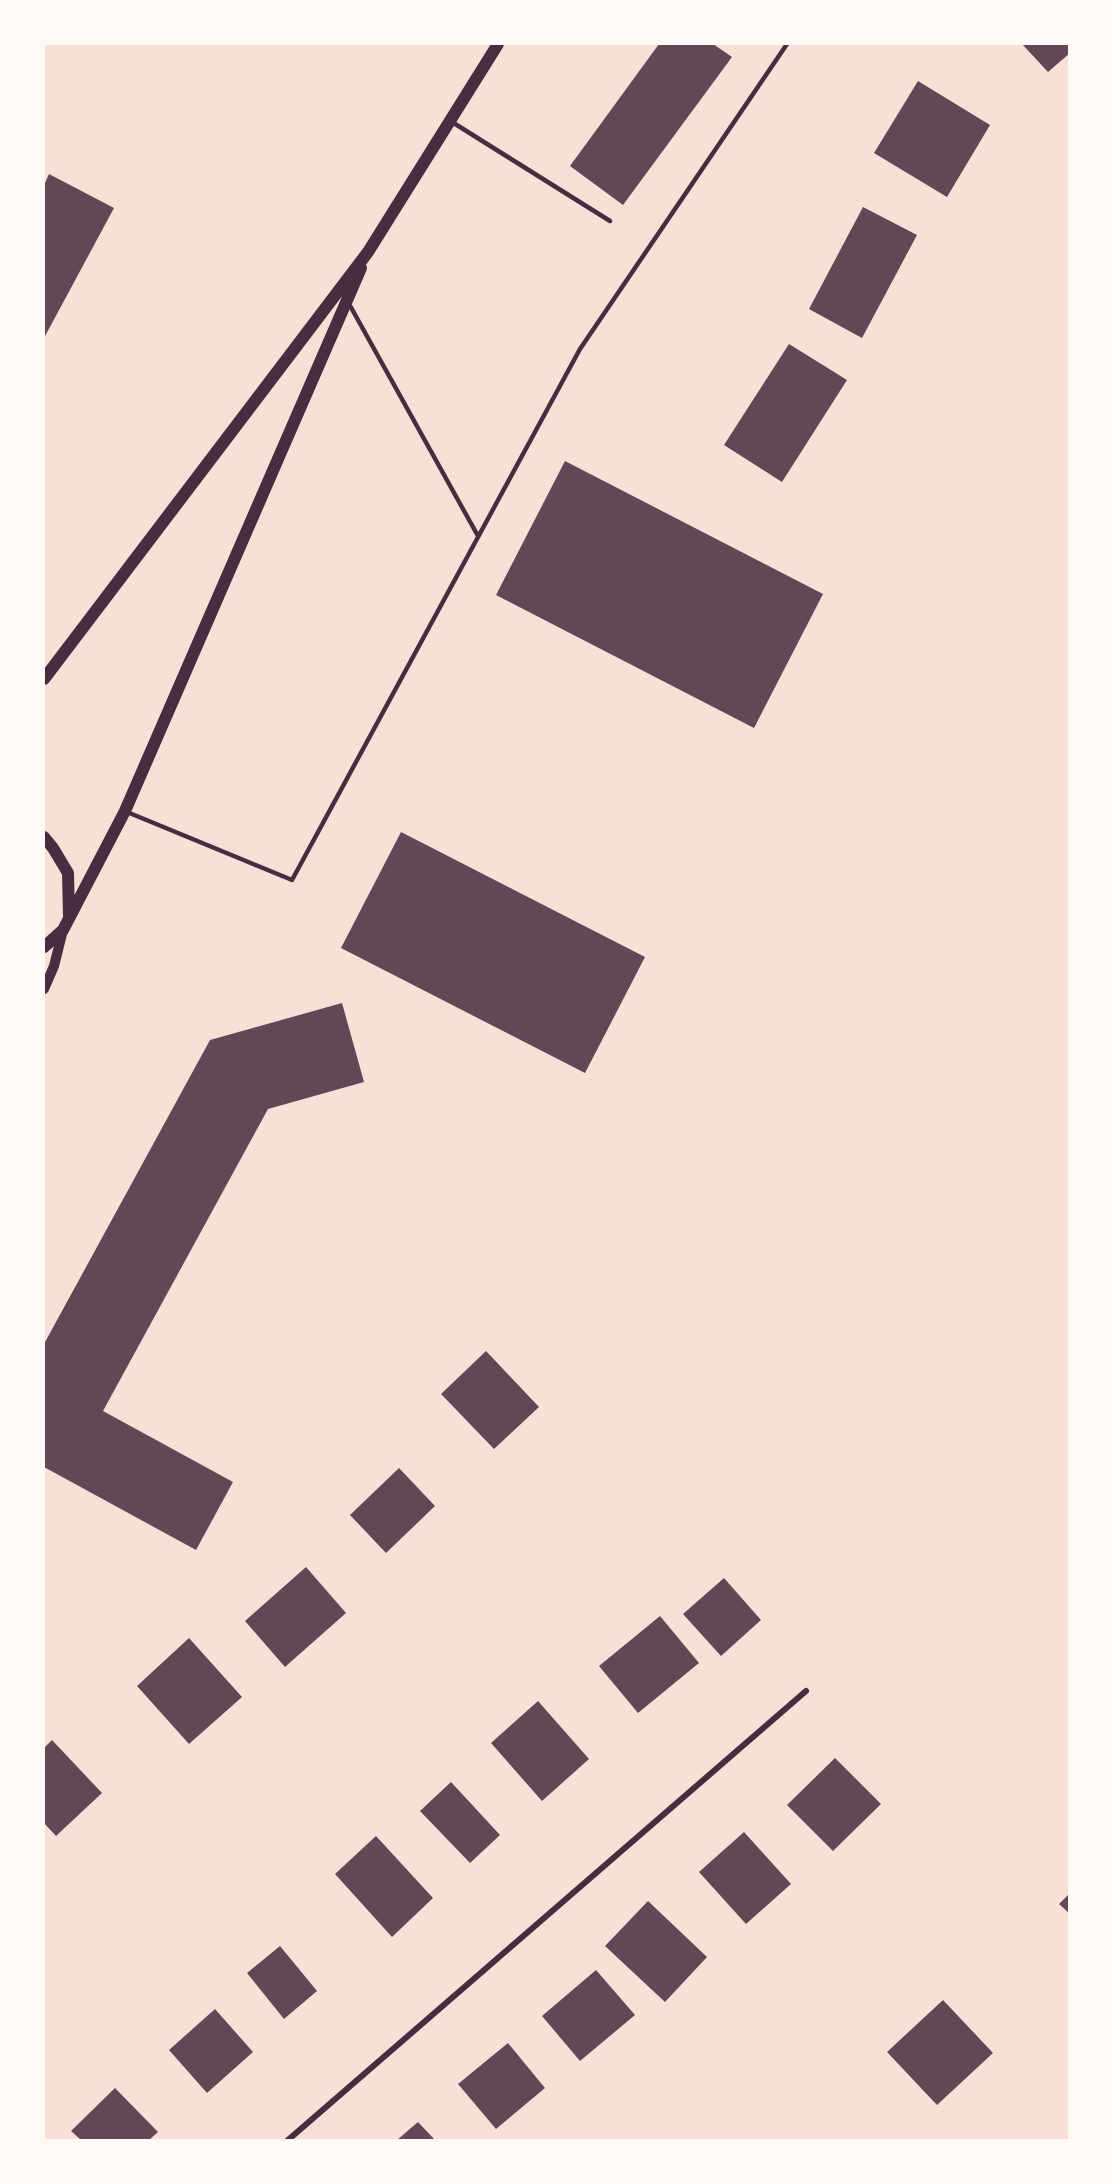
<!DOCTYPE html>
<style>
body{margin:0}
#map{position:relative;width:1113px;height:2184px;overflow:hidden;background:#f7e1d7;font-family:"PT Sans",sans-serif}
canvas{display:block}
.frame{position:absolute;inset:0;border:45px solid #fffaf5;pointer-events:none}
</style>
<div id="map">
<canvas width="1113" height="2184"></canvas>
<div class="frame"></div>
</div>
<script>
const context = document.querySelector('canvas').getContext('2d');
context.lineJoin = 'round';
function paint(path, color) { context.fillStyle = color; context.fill(path, 'evenodd'); }
function trace(path, color, width, dash) { context.strokeStyle = color; context.lineWidth = width; context.lineCap = dash ? 'butt' : 'round'; context.setLineDash(dash || []); context.stroke(path); }
paint(new Path2D(`
 M659 44H713L732 57 623 205 570 166Z
 M1022 44H1070V53L1048 72Z
 M918 81 990 125 947 197 874 153Z
 M49 174 114 208 44 338V185Z
 M863 207 917 235 862 338 809 309Z
 M789 344 847 380 782 482 724 445Z
 M565 461 823 594 754 728 496 595Z
 M401 832 645 957 585 1073 341 948Z
 M342 1003 364 1082 268 1109 103 1411 233 1482 196 1550 44 1467V1344L210 1040Z
 M486 1351 539 1407 494 1449 441 1394Z
 M399 1468 435 1506 386 1553 350 1515Z
 M306 1567 346 1613 285 1667 245 1621Z
 M724 1578 761 1620 721 1656 683 1614Z
 M660 1616 699 1663 638 1713 599 1666Z
 M189 1638 242 1697 189 1744 137 1686Z
 M538 1701 589 1759 542 1801 491 1743Z
 M52 1740 102 1793 56 1836 44 1823V1748Z
 M835 1758 881 1804 833 1851 787 1805Z
 M451 1782 500 1835 470 1863 420 1811Z
 M744 1832 791 1884 746 1924 699 1872Z
 M376 1836 433 1898 392 1937 335 1874Z
 M1070 1893V1914L1059 1904Z
 M648 1901 707 1957 665 2002 605 1946Z
 M280 1946 317 1991 284 2019 247 1973Z
 M596 1970 635 2015 580 2061 542 2016Z
 M943 2000 993 2053 937 2105 887 2052Z
 M215 2009 253 2052 207 2093 169 2050Z
 M508 2043 545 2088 496 2129 458 2084Z
 M115 2088 158 2132 149 2140H81L71 2131Z
 M418 2122 435 2140H397Z`), '#644757');
trace(new Path2D(`
 M452 122 610 221
 M348 302 478 536
 M127 812 292 880 580 349 787 44`), '#4a2c40', 4.5);
trace(new Path2D(`
 M288 2140 806 1691`), '#4a2c40', 6);
trace(new Path2D(`
 M44 989 54 966 63 930`), '#4a2c40', 10);
trace(new Path2D(`
 M44 679 368 252 498 44
 M44 837 53 848 68 873 69 916
 M44 947 63 930 125 811 361 268`), '#4a2c40', 12);
</script>
